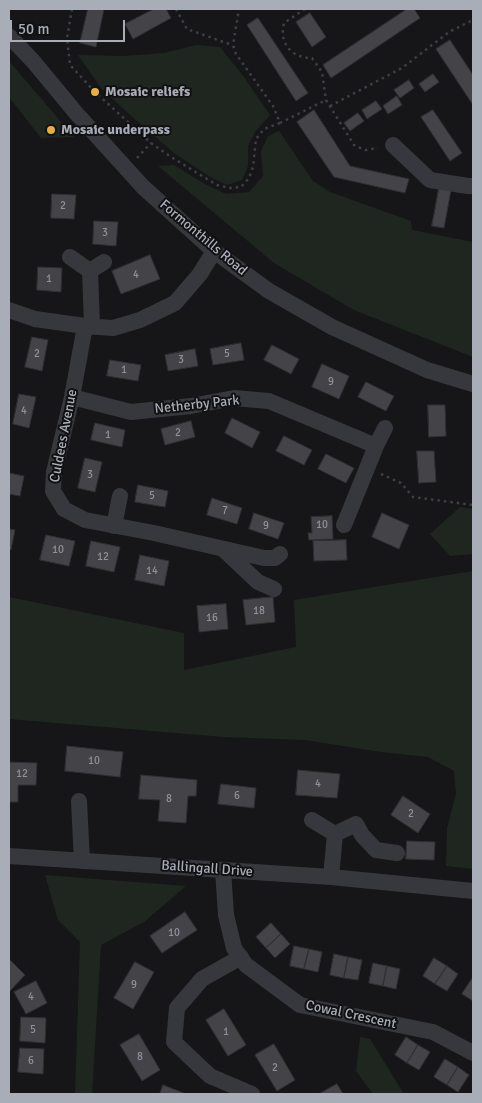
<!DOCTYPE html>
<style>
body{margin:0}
#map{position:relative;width:482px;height:1103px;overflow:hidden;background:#161618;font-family:Signika,sans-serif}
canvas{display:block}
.frame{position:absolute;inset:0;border:10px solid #a9adb7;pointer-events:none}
.scale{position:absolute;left:10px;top:20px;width:115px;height:22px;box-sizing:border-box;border:2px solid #a9adb7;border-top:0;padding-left:6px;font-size:15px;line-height:18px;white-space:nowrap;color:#a9adb7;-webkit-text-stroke:4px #111113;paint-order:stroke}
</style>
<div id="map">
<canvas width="482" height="1103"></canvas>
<div class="frame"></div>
<div class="scale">50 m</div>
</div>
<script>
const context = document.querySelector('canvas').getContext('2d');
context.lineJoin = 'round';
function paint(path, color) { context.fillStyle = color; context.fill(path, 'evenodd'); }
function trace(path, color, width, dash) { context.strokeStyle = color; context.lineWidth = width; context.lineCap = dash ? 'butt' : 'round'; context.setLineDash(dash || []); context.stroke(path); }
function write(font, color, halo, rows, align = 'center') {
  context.font = font + ' Signika,sans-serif'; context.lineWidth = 4; context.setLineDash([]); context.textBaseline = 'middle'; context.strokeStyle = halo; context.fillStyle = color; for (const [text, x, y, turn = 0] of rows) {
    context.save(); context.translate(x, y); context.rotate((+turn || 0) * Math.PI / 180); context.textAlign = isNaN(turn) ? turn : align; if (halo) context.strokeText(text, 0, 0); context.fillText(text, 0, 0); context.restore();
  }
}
paint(new Path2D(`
 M196 45 220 47 244 77 270 115 255 132 248 146V166L242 180 227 185 210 177 174 153 129 114 101 88 78 55 123 56 164 53Z
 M9 61 74 137 41 138 9 97Z
 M279 131 313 181 330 192 411 221 412 230 473 242V357L354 310 274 263 158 166 174 165 203 183 226 194 249 192 263 176 261 151 268 136Z
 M460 507 473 509V554L450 556 430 534Z
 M473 571V869L446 866 447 828 456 794 454 771 428 757 381 752 305 740 224 737 9 719V597L184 633V670L296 647 294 600Z
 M45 875 186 886 144 922 101 945 92 1094H75L80 942 58 920Z
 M360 1037 370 1039 404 1094H373L356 1071Z`), '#1f261f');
const building = new Path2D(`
 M88 9H104L96 47 80 43Z
 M154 9H166L171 18 133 39 125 24Z
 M407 9H414L420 18 331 78 323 65Z
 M310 13 326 37 312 47 296 22Z
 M258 18 308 93 296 101 247 25Z
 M450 40 473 75V105L436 49Z
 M433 74 439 82 425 92 419 84Z
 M409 80 414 88 400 98 394 90Z
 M397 96 402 105 388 114 383 106Z
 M376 101 382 109 367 119 362 110Z
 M314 110 350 166 409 179 405 193 334 177 297 122Z
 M433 110 462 153 450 161 421 117Z
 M358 113 364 121 350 131 344 123Z
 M439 188 451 190 444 228 432 226Z
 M52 194 76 195 74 219 51 218Z
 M94 221 118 222 116 246 93 244Z
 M150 255 160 279 121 294 112 271Z
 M38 267 62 268 61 292 37 290Z
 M32 337 48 340 42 371 25 367Z
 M241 343 244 360 213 365 210 349Z
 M272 345 299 359 291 374 264 360Z
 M195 349 198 366 168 371 165 355Z
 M110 360 141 365 138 381 107 376Z
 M322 364 349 376 339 399 312 387Z
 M366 382 394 396 386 411 358 397Z
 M19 394 36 397 29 428 13 424Z
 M428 405H445L446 436 429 437Z
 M232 418 260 432 252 448 225 433Z
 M191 421 195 437 165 445 161 429Z
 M95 423 125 430 122 447 91 440Z
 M284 436 312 450 304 465 276 451Z
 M417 451H434L436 482 419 483Z
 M326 454 354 468 346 483 318 469Z
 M85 458 102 462 95 492 78 488Z
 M9 473 24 476 20 496 9 494Z
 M138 485 168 491 165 507 135 502Z
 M212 498 242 508 237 524 207 515Z
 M254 513 284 523 278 539 249 529Z
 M382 513 409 525 399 549 372 537Z
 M332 516 333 539 309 540 308 533H312L311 517Z
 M9 529 15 530 11 550 9 549Z
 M46 535 75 541 69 566 40 560Z
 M346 540 347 560 314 561 313 541Z
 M91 541 120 547 114 572 86 566Z
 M140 555 169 561 164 586 135 580Z
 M273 597 275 622 246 625 243 600Z
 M226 604 228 629 199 632 197 606Z
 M67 746 123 752 120 777 65 771Z
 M9 762 37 763 36 785H18V802H9Z
 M298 770 340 774 337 798 296 795Z
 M141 775 197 780 196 796H188L186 823 158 821 160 800 139 799Z
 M221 784 256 788 254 808 218 804Z
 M403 796 430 814 418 833 391 815Z
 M407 841 435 842 434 860 406 859Z
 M185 912 197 930 162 953 150 936Z
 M271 923 281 934 266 948 256 937Z
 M281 934 290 944 275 958 266 948Z
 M294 946 309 949 304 969 290 966Z
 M309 949 322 952 318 972 304 969Z
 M334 954 348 957 344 978 330 975Z
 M348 957 362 960 358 980 344 978Z
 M434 958 447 966 435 984 423 976Z
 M9 959 25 975 9 992Z
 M135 962 154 972 133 1009 114 998Z
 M373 963 387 966 383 986 369 983Z
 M387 966 400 969 396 989 383 986Z
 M447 966 458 974 447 991 435 984Z
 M473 977V1001L462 994Z
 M36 981 47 1003 26 1014 14 992Z
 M224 1009 246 1045 228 1056 206 1020Z
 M21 1017 46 1018 45 1043 20 1041Z
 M139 1034 160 1070 142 1081 120 1045Z
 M406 1037 418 1045 407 1063 395 1055Z
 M274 1044 295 1080 277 1091 255 1055Z
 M418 1045 430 1052 419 1070 407 1063Z
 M20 1048 44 1049 43 1074 18 1072Z
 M445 1059 458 1067 447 1085 434 1077Z
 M458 1067 469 1075 458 1092 447 1085Z
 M337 1084 343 1094H319Z
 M163 1085 186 1094H160Z`);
paint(building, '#434348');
trace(building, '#303034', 1);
trace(new Path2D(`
 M72 9 67 38 70 65 95 92 151 143 171 157 217 185 230 188 241 187 249 178 253 167 256 139 264 129 280 123 273 106 236 54 233 45 239 9
 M176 9 187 29 232 45
 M305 9 284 23C279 43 291 58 312 58L322 72 326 100 354 145 365 150 378 148
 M330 106 402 68 449 32 473 20
 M280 123 326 100
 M137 158 151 143
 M381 474 401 483 413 497 473 505`), '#3e3f44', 2.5, [2.5, 4]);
trace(new Path2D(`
 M9 36 33 61 76 113 143 187 214 251 269 291 332 327 427 370 473 384
 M393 145 430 180 468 186H473
 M70 257 90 271 92 326
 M90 271 104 262
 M9 310 35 319 85 326 113 328 140 320 175 303 200 274 214 251
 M85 326 72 397 54 472 53 491 64 509 85 520 154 533 264 558H275L280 554
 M72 397 131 412 191 406 234 398 269 401 376 446 344 525
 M376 446 385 428
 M114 526 120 496
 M224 550 258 582 274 589
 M79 801 82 861
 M312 820 335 834 356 824 362 835 376 850 397 853
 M9 856 331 877 473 891
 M223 870 226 915 234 948 246 965 300 1005 433 1032 473 1053
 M331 877 335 834
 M241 957 202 979 177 1008 174 1042 210 1076 252 1094`), '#37383d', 16);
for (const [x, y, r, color] of [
 [95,92,5,"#e7ae40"],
 [51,130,5,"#e7ae40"]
]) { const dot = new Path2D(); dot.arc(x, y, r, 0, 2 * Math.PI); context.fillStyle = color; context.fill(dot); trace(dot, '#111113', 2); }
write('11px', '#90929b', null, [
 ["2",63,206],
 ["3",105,233],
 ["4",136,275],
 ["1",49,279],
 ["2",37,354],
 ["5",227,354],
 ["3",181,360],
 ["1",124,370],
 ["9",331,382],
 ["4",24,411],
 ["2",178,433],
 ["1",108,435],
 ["3",90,475],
 ["5",152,496],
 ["7",225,511],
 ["10",322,525],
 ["9",266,526],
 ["10",58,550],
 ["12",103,557],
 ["14",152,571],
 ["18",259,611],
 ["16",212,618],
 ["10",94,761],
 ["12",22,774],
 ["4",318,784],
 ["6",237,796],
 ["8",169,799],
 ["2",411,814],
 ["10",174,933],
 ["9",134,985],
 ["4",31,997],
 ["5",33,1030],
 ["1",226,1032],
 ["8",140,1057],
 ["6",31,1061],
 ["2",275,1068]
]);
write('bold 14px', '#a9adb7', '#111113', [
 ["Mosaic reliefs",105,92],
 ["Mosaic underpass",61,130]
], 'left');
write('14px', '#a9adb7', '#111113', [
 ["Formonthills Road",203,238,40],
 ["Netherby Park",197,405,-6],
 ["Culdees Avenue",64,436,-79],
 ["Ballingall Drive",207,869,4],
 ["Cowal Crescent",351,1015,12]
]);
</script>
